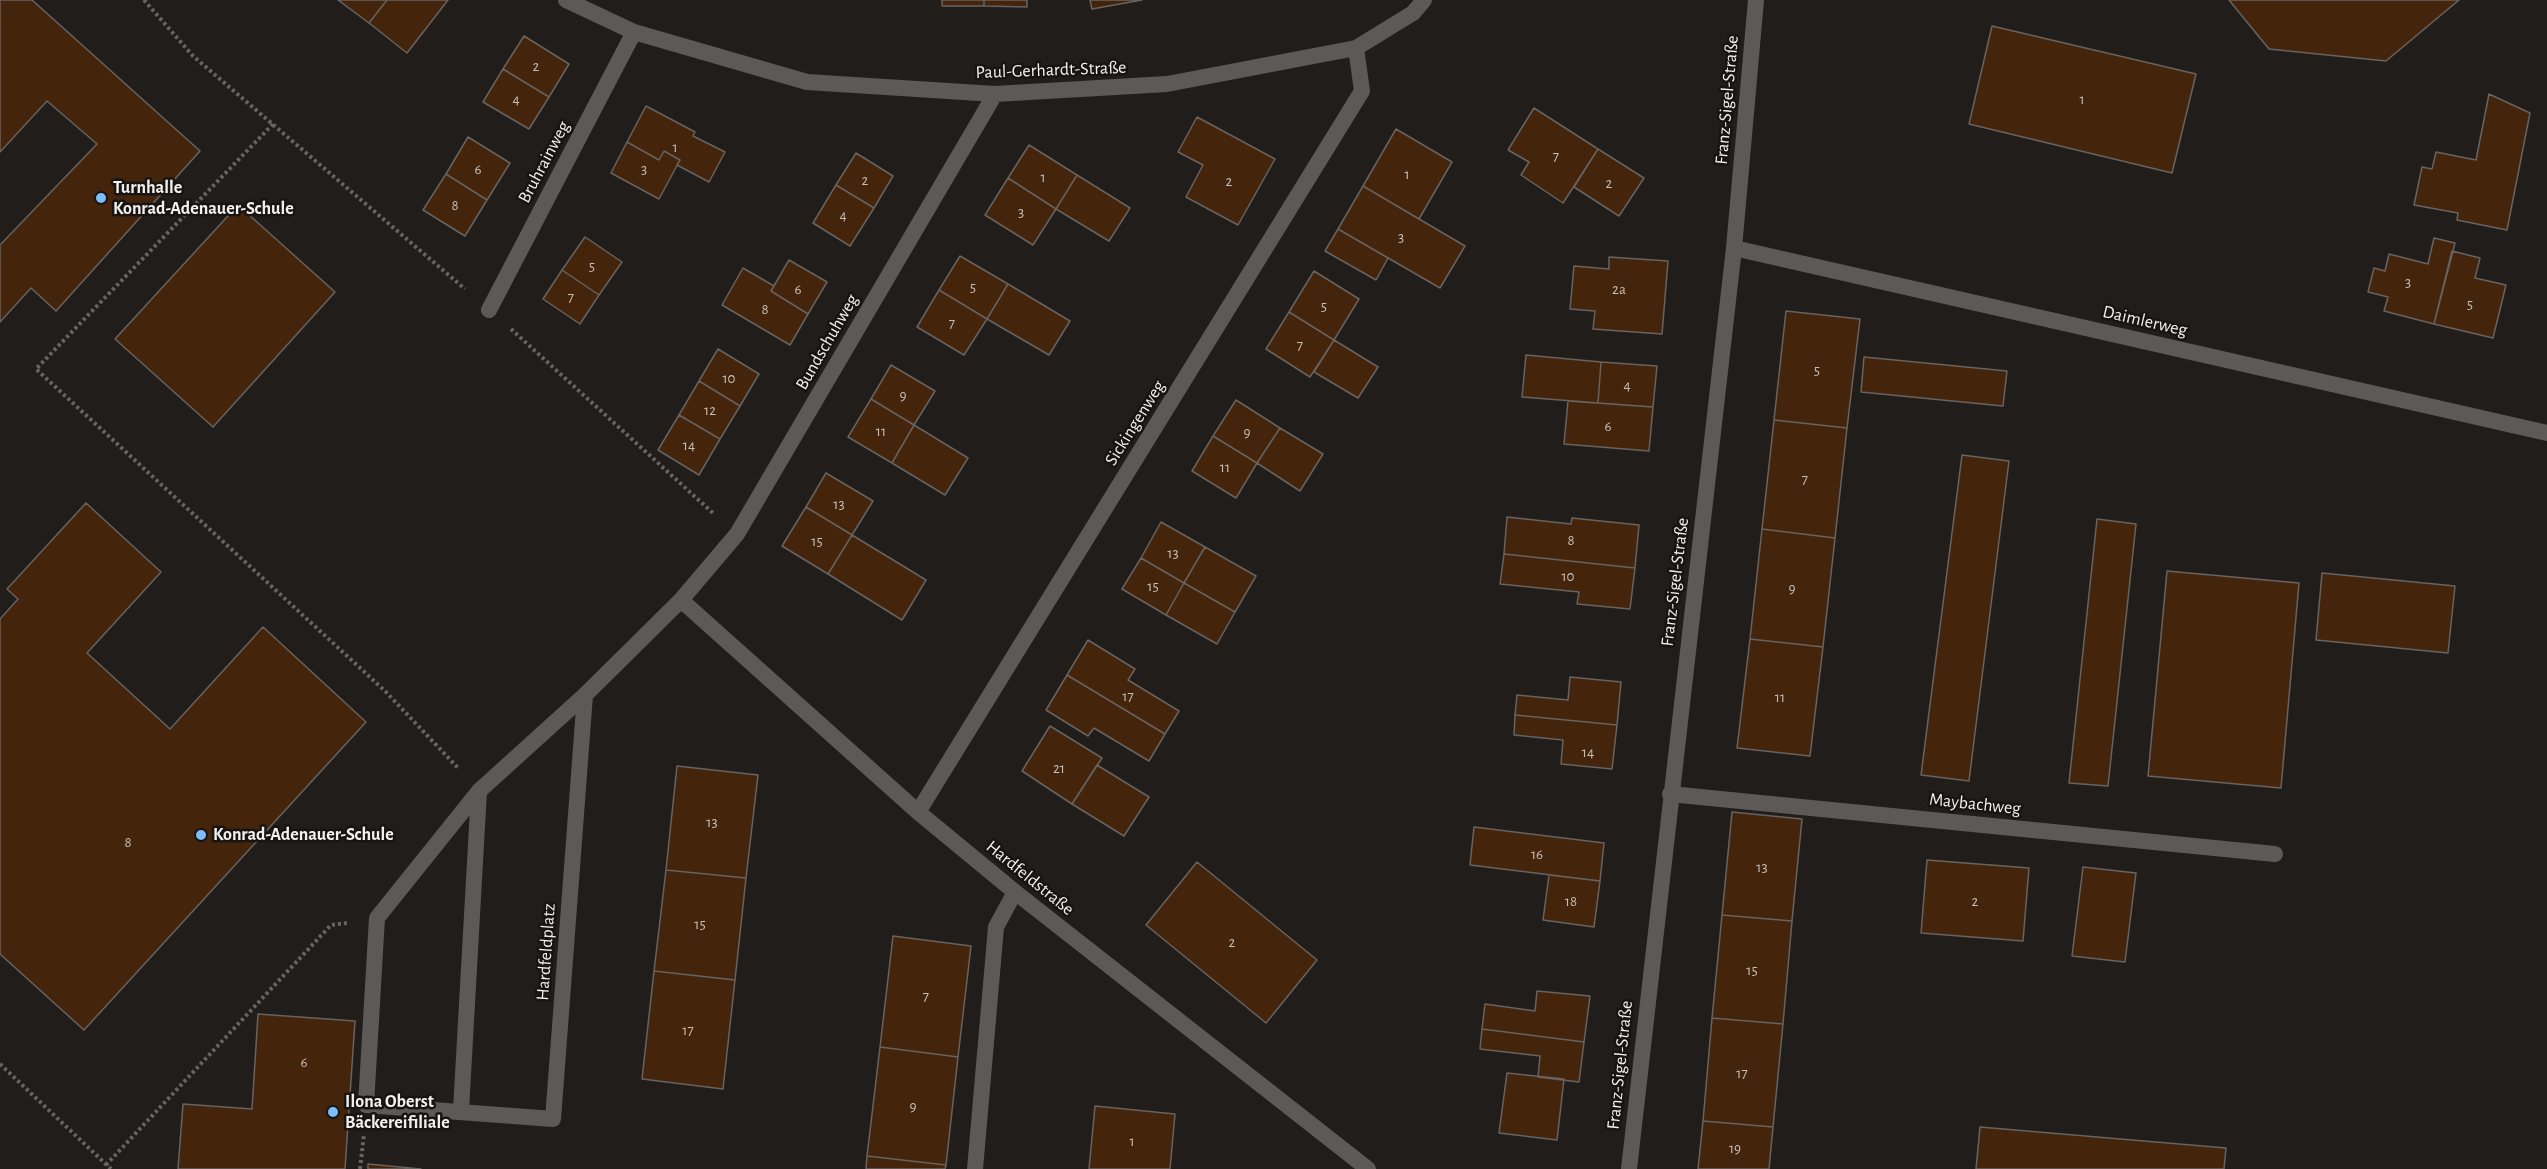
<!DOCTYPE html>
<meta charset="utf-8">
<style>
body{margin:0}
canvas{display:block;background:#201d1b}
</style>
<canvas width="2547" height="1169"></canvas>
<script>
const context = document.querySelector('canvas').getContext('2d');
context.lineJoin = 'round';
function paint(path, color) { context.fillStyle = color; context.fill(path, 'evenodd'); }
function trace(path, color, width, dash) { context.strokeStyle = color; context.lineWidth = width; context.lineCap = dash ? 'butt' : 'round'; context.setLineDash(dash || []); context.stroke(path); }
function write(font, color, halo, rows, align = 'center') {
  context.font = font + ' "Alegreya Sans",sans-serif'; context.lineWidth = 5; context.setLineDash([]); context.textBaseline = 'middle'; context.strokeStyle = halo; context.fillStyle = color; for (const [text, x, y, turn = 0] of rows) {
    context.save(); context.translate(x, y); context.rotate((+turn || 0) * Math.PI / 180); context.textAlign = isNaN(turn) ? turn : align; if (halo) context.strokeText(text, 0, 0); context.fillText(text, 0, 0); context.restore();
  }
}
const building = new Path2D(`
 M0 0H32L200 151 56 311 31 288 0 322V245L97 144 47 101 0 152Z
 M338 0H387L369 23Z
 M387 0H448L407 53 369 23Z
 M942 0H984V6H942Z
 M984 0H1027V7L984 6Z
 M1090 0H1142L1092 9Z
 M2229 0H2459L2386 61 2269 49Z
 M1992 26 2196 74 2172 173 1969 124Z
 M524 36 569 64 549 97 503 69Z
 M503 69 549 97 529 129 483 102Z
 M2489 94 2530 113 2507 230 2457 220 2458 213 2414 205 2422 167 2432 169 2436 152 2476 160Z
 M646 106 695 132 693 136 725 152 709 182 677 165 680 160 664 151 659 160 627 142Z
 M1534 108 1598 149 1563 203 1521 175 1529 162 1508 150Z
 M1197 117 1275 159 1238 225 1186 197 1203 165 1178 152Z
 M1396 129 1452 162 1419 219 1363 186Z
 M468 137 510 163 487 200 446 174Z
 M627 142 659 160 664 151 680 160 659 199 611 173Z
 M1029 145 1077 175 1056 209 1008 178Z
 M1598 149 1644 178 1619 216 1574 187Z
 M856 153 893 176 874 208 836 185Z
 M446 174 487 200 465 236 423 210Z
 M1077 175 1130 208 1109 241 1056 209Z
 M1008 178 1056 209 1033 245 985 215Z
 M836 185 874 208 850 246 813 223Z
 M1363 186 1465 246 1440 288 1338 229Z
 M238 205 335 292 213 427 115 339Z
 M1338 229 1388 258 1376 280 1325 251Z
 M585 237 622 262 599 295 562 270Z
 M2434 238 2455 243 2434 324 2384 311 2388 297 2368 292 2374 268 2385 271 2389 254 2428 264Z
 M2452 251 2480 258 2475 278 2506 285 2493 338 2434 324Z
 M960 256 1008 284 987 319 939 290Z
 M1609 257 1668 261 1662 334 1593 329 1595 311 1570 309 1574 266 1609 269Z
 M789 260 827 282 808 314 771 291Z
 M743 268 774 286 771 291 808 314 790 345 722 305Z
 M562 270 599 295 580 324 543 299Z
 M1314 271 1359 299 1334 340 1289 312Z
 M1008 284 1070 321 1049 355 987 319Z
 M939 290 987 319 964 355 917 327Z
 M1786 311 1860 319 1847 428 1774 420Z
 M1289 312 1334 340 1310 377 1266 349Z
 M1334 340 1378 367 1358 398 1314 372Z
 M718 349 759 374 740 406 699 381Z
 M1526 355 1601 362 1598 403 1522 397Z
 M1864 357 2007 371 2003 406 1861 392Z
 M1601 362 1657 366 1653 407 1598 403Z
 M891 365 935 391 914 425 871 399Z
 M699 381 740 406 720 439 679 415Z
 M871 399 914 425 892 463 848 437Z
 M1236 400 1280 428 1257 463 1213 436Z
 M1568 401 1653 407 1649 451 1564 444Z
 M679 415 720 439 699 475 658 450Z
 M1774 420 1847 428 1835 538 1762 529Z
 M914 425 968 458 945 495 892 463Z
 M1280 428 1323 454 1300 491 1257 463Z
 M1213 436 1257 463 1236 498 1192 471Z
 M1962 455 2009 461 1969 781 1921 775Z
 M826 473 873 501 852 535 806 507Z
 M86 503 161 572 87 653 170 729 263 627 366 722 84 1030 0 954V619L18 599 7 589Z
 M806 507 852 535 828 574 782 546Z
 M1507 517 1571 524 1572 518 1639 525 1635 568 1504 554Z
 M2097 519 2136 524 2108 786 2069 783Z
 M1161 522 1205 547 1184 583 1141 558Z
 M1762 529 1835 538 1823 647 1750 639Z
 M852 535 926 580 902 620 828 574Z
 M1205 547 1256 576 1235 612 1184 583Z
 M1504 554 1635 568 1630 609 1577 604 1579 592 1500 584Z
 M1141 558 1184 583 1166 615 1122 589Z
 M2167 571 2299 583 2281 788 2148 776Z
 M2322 573 2455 586 2448 653 2316 640Z
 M1184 583 1235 612 1217 644 1166 615Z
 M1750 639 1823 647 1810 756 1737 748Z
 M1088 640 1135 669 1128 680 1179 711 1165 734 1067 675Z
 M1067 675 1165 734 1149 761 1094 728 1088 736 1046 710Z
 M1570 677 1621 682 1617 725 1515 715 1517 695 1568 700Z
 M1515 715 1617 725 1612 769 1561 764 1563 740 1514 735Z
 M1050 726 1102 758 1072 804 1022 771Z
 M1097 765 1149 797 1124 836 1072 804Z
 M677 766 758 775 746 878 666 870Z
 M1732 812 1802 819 1792 921 1722 915Z
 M1474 827 1604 843 1600 881 1470 865Z
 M1927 860 2029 868 2023 941 1921 933Z
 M1197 862 1317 960 1266 1023 1146 925Z
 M2083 867 2136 873 2125 962 2072 956Z
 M666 870 746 878 735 980 654 971Z
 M1549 875 1600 881 1594 927 1543 920Z
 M1722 915 1792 921 1783 1024 1712 1018Z
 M893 936 971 946 958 1057 880 1047Z
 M654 971 735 980 723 1089 642 1079Z
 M1537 991 1590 996 1584 1042 1482 1029 1485 1004 1535 1011Z
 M258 1014 355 1021 345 1169H178L183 1104 252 1109Z
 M1712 1018 1783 1024 1773 1127 1703 1121Z
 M1482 1029 1584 1042 1579 1082 1538 1077 1540 1056 1480 1049Z
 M880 1047 958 1057 946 1165 867 1156Z
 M1507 1073 1564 1079 1557 1140 1499 1133Z
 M1095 1106 1175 1114 1170 1169H1089Z
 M1703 1121 1773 1127 1769 1169H1698Z
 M1980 1127 2226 1148 2224 1169H1976Z
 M867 1156 946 1165 945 1169H866Z
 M368 1164 421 1169H368Z`);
paint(building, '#44250c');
trace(building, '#676361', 1.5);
trace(new Path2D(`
 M144 0 193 56 465 289
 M273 124 36 369 385 691 459 769
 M511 329 714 514
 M0 1064 111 1169
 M106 1165 331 925 347 923
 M360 1169 364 1134`), '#676563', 4, [3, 3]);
trace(new Path2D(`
 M461 1110 479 791
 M975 1169 996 927 1015 892`), '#5c5956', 16);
trace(new Path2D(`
 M566 0 634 32 807 82 995 94 1167 84 1356 48 1413 13 1424 0
 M1734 248 2547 433
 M489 310 634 32
 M681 600 918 812 1015 892 1368 1169
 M585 695 553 1119 366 1105 377 918 479 791 585 695 681 600 737 534 995 94
 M1670 794 2275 854
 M918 812 1362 91 1356 48
 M1629 1169 1734 248 1756 0`), '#5c5956', 16);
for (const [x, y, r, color] of [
 [101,198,6,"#7fbdfa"],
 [201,835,6,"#7fbdfa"],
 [333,1112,6,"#7fbdfa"]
]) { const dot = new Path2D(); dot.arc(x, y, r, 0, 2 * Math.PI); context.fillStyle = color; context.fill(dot); trace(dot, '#171412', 2); }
write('15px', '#c7beb6', null, [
 ["2",536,66],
 ["4",516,99],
 ["1",2082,99],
 ["1",675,147],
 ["7",1556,156],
 ["6",478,169],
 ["3",644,169],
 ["1",1407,174],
 ["1",1043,177],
 ["2",865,180],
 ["2",1229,181],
 ["2",1609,183],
 ["8",455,205],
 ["3",1021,212],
 ["4",843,215],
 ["3",1401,237],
 ["5",592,266],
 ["3",2408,282],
 ["5",973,287],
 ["6",798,289],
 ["2a",1619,289],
 ["7",571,297],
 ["5",2470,304],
 ["5",1324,306],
 ["8",765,309],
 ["7",952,323],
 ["7",1300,345],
 ["5",1817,370],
 ["10",729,378],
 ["4",1627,385],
 ["9",903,395],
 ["12",710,410],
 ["6",1608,426],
 ["11",881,431],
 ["9",1247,432],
 ["14",689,445],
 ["11",1225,467],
 ["7",1805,479],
 ["13",839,504],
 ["8",1571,540],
 ["15",817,541],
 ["13",1173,553],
 ["10",1568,576],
 ["15",1153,586],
 ["9",1792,588],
 ["17",1128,696],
 ["11",1780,697],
 ["14",1588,752],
 ["21",1059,768],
 ["13",712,822],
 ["8",128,842],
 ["16",1537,854],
 ["13",1762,867],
 ["18",1571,901],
 ["2",1975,901],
 ["15",700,924],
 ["2",1232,942],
 ["15",1752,970],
 ["7",926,996],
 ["17",688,1030],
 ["6",304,1062],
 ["17",1742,1073],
 ["9",913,1106],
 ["1",1132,1141],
 ["19",1735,1148]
]);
write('18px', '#f3f1ef', '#171412', [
 ["Paul-Gerhardt-Straße",1051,70,-2],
 ["Franz-Sigel-Straße",1727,100,-85],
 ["Bruhrainweg",544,162,-62],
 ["Daimlerweg",2145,321,13],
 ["Bundschuhweg",827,342,-60],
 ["Sickingenweg",1135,423,-58],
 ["Franz-Sigel-Straße",1675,582,-83],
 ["Maybachweg",1975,804,6],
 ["Hardfeldstraße",1030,878,39],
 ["Hardfeldplatz",546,952,-86],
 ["Franz-Sigel-Straße",1620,1065,-84]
]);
write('bold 18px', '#f3f1ef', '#171412', [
 ["Turnhalle",113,188],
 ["Konrad-Adenauer-Schule",113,209],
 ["Konrad-Adenauer-Schule",213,835],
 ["Ilona Oberst",345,1102],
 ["Bäckereifiliale",345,1123]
], 'left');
</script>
